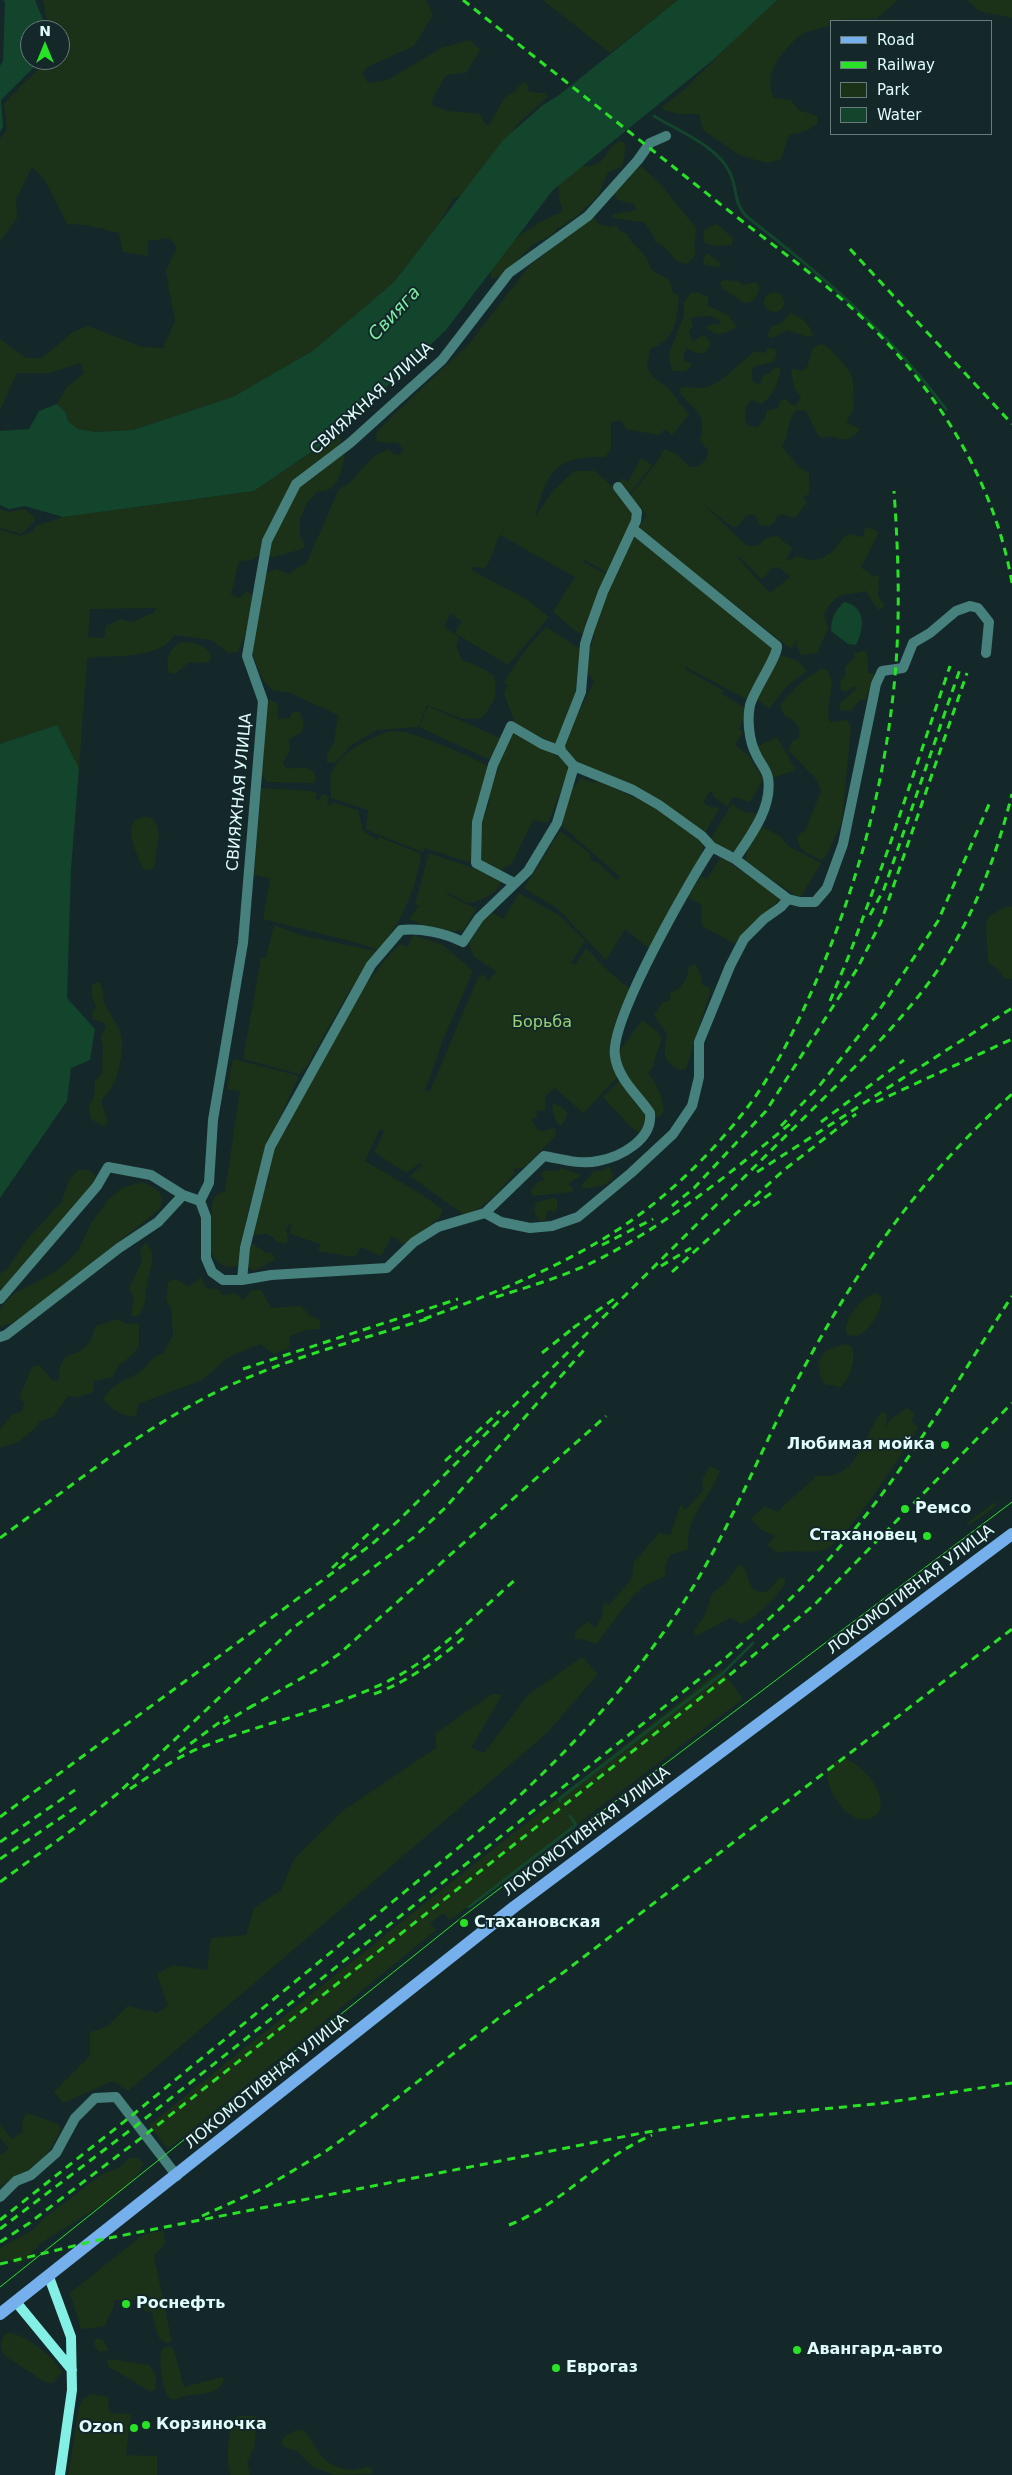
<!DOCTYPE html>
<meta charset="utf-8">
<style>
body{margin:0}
#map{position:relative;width:1012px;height:2475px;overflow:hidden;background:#142829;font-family:"DejaVu Sans",sans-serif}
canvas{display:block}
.legend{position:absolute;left:830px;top:20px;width:162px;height:115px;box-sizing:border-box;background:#142829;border:1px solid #667c7d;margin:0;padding:6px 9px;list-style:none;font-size:15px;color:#e0fbfb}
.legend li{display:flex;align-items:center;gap:10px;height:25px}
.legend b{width:25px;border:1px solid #667c7d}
.north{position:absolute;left:20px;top:20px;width:50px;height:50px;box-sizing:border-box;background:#142829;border:1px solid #667c7d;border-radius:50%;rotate:0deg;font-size:14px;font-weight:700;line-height:20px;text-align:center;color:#e0fbfb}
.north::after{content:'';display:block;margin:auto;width:18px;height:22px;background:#28e225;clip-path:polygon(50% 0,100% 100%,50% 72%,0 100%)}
</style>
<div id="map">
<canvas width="1012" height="2475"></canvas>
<ul class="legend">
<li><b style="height:6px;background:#75b0ed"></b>Road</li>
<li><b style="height:6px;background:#28e225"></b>Railway</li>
<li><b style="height:14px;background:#1c3218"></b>Park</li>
<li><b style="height:14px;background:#13442c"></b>Water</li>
</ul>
<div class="north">N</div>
</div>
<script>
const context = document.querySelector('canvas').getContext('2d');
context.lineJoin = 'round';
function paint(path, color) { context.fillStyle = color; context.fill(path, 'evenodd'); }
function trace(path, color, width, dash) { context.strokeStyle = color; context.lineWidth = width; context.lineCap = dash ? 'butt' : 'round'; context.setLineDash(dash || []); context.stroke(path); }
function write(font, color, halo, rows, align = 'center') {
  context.font = font + ' "DejaVu Sans",sans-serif'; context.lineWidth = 4; context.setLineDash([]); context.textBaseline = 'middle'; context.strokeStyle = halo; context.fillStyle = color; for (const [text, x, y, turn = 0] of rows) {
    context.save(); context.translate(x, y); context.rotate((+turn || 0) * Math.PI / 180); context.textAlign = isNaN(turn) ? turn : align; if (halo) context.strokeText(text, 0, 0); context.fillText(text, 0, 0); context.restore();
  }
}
paint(new Path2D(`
 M43 0H426L433 15 414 46 369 66 362 73 368 83 388 80 441 48 470 40 480 50 466 73C460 74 453 73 448 75 441 78 437 94 432 100L433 106 448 111 480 114 486 125 490 124 504 98 515 91 523 82 527 84 529 92 544 93 548 97 517 124 475 190 453 199 441 220 394 282 314 350 233 397 133 430 95 432 78 429 68 421 66 413 57 404 67 387 84 373 80 363 49 373H17L0 410V339L26 358H42L73 332 88 326 142 347 163 348 175 321 166 271 177 247 169 238 148 241V256L123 252 119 233 86 225 67 224 45 180 32 167 16 199 17 218 0 241V139L7 129 4 104C16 91 43 60 60 60V30H55L46 16Z
 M543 0H678L610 53Z
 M774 0H898L876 19H850L831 21V25C822 28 808 30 801 35 782 49 762 76 774 98L791 100 798 110 817 116V124L806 131 789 135 781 159 767 163 739 155 703 130 699 114H679L664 110 662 107 686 88Z
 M967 0H1012V18L979 11Z
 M621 141 625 144C625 150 624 162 622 167L608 172 598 196 577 216 557 229 550 236 533 244 503 275 492 279C483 254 541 219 560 213L562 209C555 183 557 183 578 166 611 169 601 148 621 141Z
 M642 167 662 186 696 228 694 248 696 254 687 264C672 263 669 246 655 242L652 233 644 222 612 218 614 214 636 210 634 204 618 200 614 195 615 191 628 180 632 169Z
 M593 216 599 224 611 227 616 225 619 230 627 234C631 245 641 248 647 259 649 264 650 269 655 272 666 280 670 275 672 291L679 296C677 321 676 339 650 349L647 368 653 377 669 389 689 415 672 435 665 429 659 435 626 429 621 420 611 422V449L605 457C554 456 548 471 535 517L553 491 574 471H595L626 499 635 513 608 573 585 560 583 562 607 575 583 634 577 632 553 612 575 577 500 535 505 526C495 539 495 555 485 568L473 567 471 570 526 599 549 617 508 665 455 633 462 621 450 614 444 627 459 637 456 646 462 660 484 669 494 676C498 697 495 701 482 718L463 719 427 705 418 727 377 730 351 745 335 763 327 762V754L334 742 338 715 288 692 274 691 265 683 259 671 252 653 266 574 275 569 289 574 307 562 339 489C362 479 361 459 389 449L394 454 399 455 404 450 398 443 377 442 376 434 385 423 470 343 529 266Z
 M717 224 733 238 732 245 715 246 705 243 703 236 705 229Z
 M706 254H708L722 264 718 267 705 265 703 261Z
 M724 280 738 281 743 285 756 282 759 286 758 294 751 302 744 303 722 288 720 282Z
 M696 292 708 297V306L728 315 736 326C730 334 715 337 707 328L708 325 719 324 720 321C712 313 700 317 690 318L693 326 689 331 692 342 703 335 709 340 710 345 705 353H695L687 348 684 353V360L691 364C688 373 680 371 672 371L669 354 684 316V302L691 293Z
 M764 302a10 10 0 1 1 20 0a10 10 0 1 1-20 0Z
 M790 313C801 316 810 324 813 336L808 337 787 330 773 338 767 336 772 326 782 323Z
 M821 344C829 345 850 370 852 377 855 388 851 396 854 408L846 422 860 429C853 440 842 442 831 436L822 438 817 434 806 411 796 410C787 421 789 435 782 447L800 468 809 473V494L803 497 807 502 795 518 782 514 776 517 775 522 768 526 760 525 755 515C745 513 744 519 738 526L732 527 704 505 747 546H757L767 538 777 536 792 548 787 559 790 560 797 556 811 560 821 559 832 552 845 536 853 534 859 537 863 536 865 527 877 530 878 534 861 568 870 573 872 577 879 575 878 596 884 604 883 608 878 610 866 591C842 597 839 589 824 614L828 628 817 653 801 655 796 644 801 635 791 649 638 529 647 515 630 496 659 459 664 449 676 454 690 467H697L706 460 708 451 700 440C708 409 692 412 679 391L680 388C689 385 695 390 707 387 724 382 741 361 755 351L764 353 769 348 775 349 777 355 773 362 755 366 752 369V381L757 384 761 383 763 375 769 373 776 367 781 369C778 383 774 394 762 404L752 400 746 407 745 421 750 426 758 427 766 416V411L778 408 781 400 786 399 790 404 796 405 801 397 794 387 791 371 793 369 802 371 807 367 813 348ZM736 556 742 559 760 578H764L772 568 779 567 790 577 770 593Z
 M336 435 342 440 336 448 297 477 260 554 252 560 239 561 231 595 239 598 247 591 254 598 245 635 238 652 229 653 211 640 175 635C156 661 115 654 87 658L79 768 57 725 0 744V530L21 536 32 531 36 526 63 517 254 491ZM156 608 154 613 132 622 120 619 106 626 104 638 88 637 90 609Z
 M343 453 345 457 337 482 330 489 317 492 306 504 300 519V536L305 546 302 549 271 558C265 548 291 498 299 487 308 475 331 462 343 453Z
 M641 458 652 465 629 495 617 485 623 478 628 482Z
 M0 509 9 512 25 509 35 518 34 522 21 534 0 528Z
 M634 537 772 646V652L748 700 686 667 685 669 724 691 722 694 747 709 739 729 743 732 735 745 749 756 763 779 750 802 733 797 727 807 712 795 713 793 710 791 703 802 712 808 714 806 719 809 704 834 578 763 565 751 566 737 594 682 585 668 587 654 595 636 592 634 597 616Z
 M546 627 580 649 574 702 555 744 515 724 504 693 508 685 504 683C516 662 529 644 546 627Z
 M182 642C193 642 206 645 211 655L210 662 188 663 175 674 170 673C163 663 170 646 182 642Z
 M864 651 867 653 868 673H874C875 684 868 690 866 699L860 700 851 711 840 710V704L856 689 854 686 846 692 840 689 841 680 846 675 845 667 855 657 854 653Z
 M781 655 798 661 807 671 786 687 769 709 756 698Z
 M821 669H826C840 685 823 705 830 722L847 720 851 728 842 822 826 856 821 860C810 854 796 850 798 836L806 829 821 791 817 780 789 751 791 742 799 738C801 724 795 721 784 715L780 705 801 682Z
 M270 700 277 703 278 719 290 718 292 712H300L304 723 302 732 289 739 290 750 283 763 286 768C298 771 309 761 316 777L314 783 268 782 260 774 266 704Z
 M428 706 500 738 492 756 488 759 419 727Z
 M389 731C394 731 400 731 405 732 418 735 484 760 490 769L472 854 469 862 425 848 423 852 374 833 366 829 368 810 331 798C331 791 330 782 331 776 336 753 370 738 389 731Z
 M509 732 559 757 566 763 568 773 548 823 533 820 512 863 501 871 481 860C479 838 481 821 490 801L486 799 499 767 495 765Z
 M777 737 796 770 773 778 756 747Z
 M580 778 594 783 597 781 656 807 699 838 703 847 701 855 650 949 625 929 606 960 558 909 524 888 560 831 588 852 591 858 590 860 598 863 617 880 620 877 562 826 563 823 559 820 571 787 576 786Z
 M261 788 311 791 317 793 315 799 320 800 322 794 329 796 327 804 331 805 332 802 358 810 363 831 377 840 379 837 419 853 421 858C414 892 401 924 378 950L354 942 263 919 270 878 254 875Z
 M732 804 746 813 752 812 757 815 736 850 729 853 710 840Z
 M149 817C166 826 155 849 155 864L153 868 145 870C140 865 139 858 136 852 130 836 125 816 149 817Z
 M760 826 780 836 788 846 821 863 800 898 745 862 748 847Z
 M429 853 481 871 500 882C499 888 496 891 491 894 462 911 468 898 443 892L476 909 464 930 439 932 409 919 419 906 415 904Z
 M721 857 778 896 780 899 752 927 750 925 735 944 702 926 701 905 688 897 701 876 707 879Z
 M519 893 560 916 585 941 571 963 575 965 586 948 607 970 631 990C618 1021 603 1043 619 1076L583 1113 555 1088 545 1096V1110L536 1111 537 1118H532V1121L538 1130 543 1131 555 1128 556 1135 527 1165 522 1168 513 1169 515 1173 496 1195 467 1217 410 1176 422 1165 420 1163 406 1173 374 1152 384 1131 380 1129 365 1161 421 1194 443 1210 439 1218 405 1246 392 1236 381 1256 361 1247 355 1257 318 1251 321 1244 290 1234 291 1224 286 1228 288 1240 286 1244 277 1242C269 1232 266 1233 254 1235L251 1232 269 1177 267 1173C271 1156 276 1136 290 1126V1121C322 1059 351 993 400 944L408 947 413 935 443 945 473 971 442 1042 425 1091H430L478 978 483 974 489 981 496 971 474 957 469 944 489 910 503 919Z
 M1005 907H1012V979H1005L997 969 988 962 986 926 989 916Z
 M274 925 300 935 376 951 344 1000 307 1066 299 1074 243 1059 261 958H266Z
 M696 965 702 978 701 984 711 989 686 1069 680 1070C661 1061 664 1052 667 1034L654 1015 663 1002 670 1000V993C683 989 688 978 689 966Z
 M98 982C106 989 101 999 106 1007 112 1017 121 1029 122 1041 123 1059 116 1089 102 1099V1104L108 1122 104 1127 91 1119 89 1107 94 1097 95 1081 102 1073 103 1046 101 1036 106 1027 104 1023 93 1019 92 1013 96 1007 92 996V985Z
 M642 1020 657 1031 662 1038 654 1061V1066L648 1073C658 1084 661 1096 664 1111L658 1118 630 1082 617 1055Z
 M233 1059 299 1076 267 1145 263 1165 248 1211 238 1266C209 1272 207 1241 211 1220 214 1209 207 1198 225 1191L240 1091 227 1089Z
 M620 1080 642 1107 646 1118 640 1133 631 1127 603 1097Z
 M553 1103 563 1108 568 1114 562 1125H559C555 1121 551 1108 553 1103Z
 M607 1167 611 1169 613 1178C604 1187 596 1187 583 1189L582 1185 594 1171H603Z
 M561 1168 581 1175 568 1184 573 1188 572 1192 533 1196 531 1190 538 1182 545 1180 541 1175 543 1171H557Z
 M78 1170H90L95 1176 93 1184 0 1291V1274L8 1268 26 1241 62 1201 69 1180Z
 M142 1182C155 1187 167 1194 160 1209L43 1301 12 1323 0 1327V1310L5 1302 15 1293 57 1271 78 1251 91 1223 108 1200 122 1188Z
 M554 1198 557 1200V1209L555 1212 548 1210 545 1220 539 1221 534 1211 536 1202Z
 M146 1243C158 1255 149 1272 147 1285 145 1297 146 1306 138 1316H131L134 1298 129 1288 140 1265 142 1259 140 1249Z
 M251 1243 267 1253H272L275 1260 253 1271 247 1266Z
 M201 1277 206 1288 218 1289 223 1295 235 1293 243 1300 252 1290H261L271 1308 301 1306 309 1315 320 1320V1329L305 1330 290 1336 289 1348 274 1354 260 1344 229 1357 202 1380 138 1404 136 1416C122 1418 112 1409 103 1399 116 1381 121 1383 138 1373 149 1367 148 1359 163 1353L173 1335 171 1307 166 1300 168 1282 175 1279 189 1287Z
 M875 1293 881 1296C883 1311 871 1328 858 1336L847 1335C842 1319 861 1299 875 1293Z
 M117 1319 128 1324 139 1323V1345L134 1353 118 1366 113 1377 94 1381 93 1392 79 1397 68 1396 54 1416 40 1421 34 1429 18 1442 0 1448V1429L12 1415 22 1411 25 1403 19 1398 32 1367 39 1365 52 1380 59 1381C59 1344 78 1362 90 1341 93 1336 94 1330 96 1326Z
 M843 1344 850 1345C858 1355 850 1381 840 1387L825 1384C818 1377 816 1360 824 1353 829 1347 837 1348 843 1344Z
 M907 1408 914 1412 912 1421 918 1428C905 1449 844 1545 824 1550 808 1554 794 1549 778 1553L767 1545 775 1536 762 1530 751 1519 764 1506 778 1512C790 1498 804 1490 816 1476 823 1476 830 1476 836 1474 859 1468 867 1428 883 1411L887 1414 885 1428 891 1419Z
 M710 1466 720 1471C709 1500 685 1516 688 1549L670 1555 665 1566V1576L644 1586 633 1596 596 1644 586 1640 574 1639 577 1630 588 1622 595 1628 602 1617 603 1602 609 1605 632 1579 634 1562 659 1533 670 1535 681 1504 685 1510 703 1491 702 1480Z
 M995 1502 996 1506 970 1525 966 1524Z
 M740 1564C751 1571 745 1597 768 1591L779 1578H785V1583C778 1596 755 1619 741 1624L731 1618 728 1619 696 1636 694 1631 705 1615 712 1594 726 1582Z
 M582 1657 598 1674 547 1733 128 2091 113 2081 63 2103 54 2092 90 2056V2032L106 2027 128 2006 157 2013 168 2006 157 1974 173 1965 207 1970 211 1938 246 1935 254 1908 281 1890 294 1859 344 1810 436 1748V1733L492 1694 502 1695 471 1748 484 1753 528 1695Z
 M721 1669 743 1699 450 1920 443 1913 430 1923 436 1930 168 2149 149 2125 420 1907Z
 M845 1759C862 1764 888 1793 879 1812 855 1838 822 1789 828 1768L838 1760Z
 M27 2113 58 2124 61 2129C53 2146 46 2158 30 2169 20 2176 9 2178 0 2188V2155L9 2149 0 2137V2125L12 2139 22 2132 23 2119Z
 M129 2158H138L143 2163C140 2186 68 2225 47 2239 37 2245 31 2256 21 2263L17 2264 8 2259 0 2262V2248L33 2230 43 2219 102 2174 120 2167Z
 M163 2231 165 2243 154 2256 172 2342 166 2343 158 2337 152 2312 145 2311 142 2300H115C114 2310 108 2314 105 2326L85 2329 81 2328 70 2293 144 2234Z
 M8 2333C23 2332 56 2359 62 2372L53 2383 45 2382 4 2355C0 2347 0 2337 8 2333Z
 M96 2338 103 2340 109 2351H98L94 2344Z
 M170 2346 174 2350 184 2387 222 2377 224 2379C220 2395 202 2393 190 2395 182 2396 177 2401 170 2399 162 2389 157 2359 163 2348Z
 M110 2359 149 2365 156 2376V2388L151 2392 109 2367 107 2362Z
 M91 2394 108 2397 109 2413 131 2414 126 2455 157 2456V2475H68L79 2408 82 2400Z
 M238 2416H255L257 2420 254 2447 247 2462 250 2475H231C225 2462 228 2425 238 2416Z
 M299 2429 306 2432C320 2453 322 2466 351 2470 358 2471 363 2466 370 2467L373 2471 371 2474 334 2475 312 2466 297 2451 285 2447 281 2443 285 2436Z`), '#1c3218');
paint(new Path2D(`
 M3 0H35L47 30H30V60H41L1 100 3 127 0 132V66L3 61 5 3Z
 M678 0H777L713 60 553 190 446 330 336 435 254 491 63 517 25 506 9 509 0 505V431L29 429 39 411 57 404 66 413 68 421 78 429 95 432 133 430 233 397 314 350 394 282 504 139 543 105 559 95Z
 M844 602C866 606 865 628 856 645L848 644 831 631C831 618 835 611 844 602Z
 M57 725 79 768 71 869 67 998 95 1029 90 1060 71 1068 67 1101 0 1198V744Z`), '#13442c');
trace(new Path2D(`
 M654 116C678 131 718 146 730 173 738 190 733 201 746 216 824 277 886 329 946 409
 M560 1801 559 1799 723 1673 753 1643
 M469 1907 576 1825 570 1816`), '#13442c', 3);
trace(new Path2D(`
 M633 529 777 646C778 656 754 690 750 705 747 720 749 741 756 754 759 762 767 770 768 778 773 807 750 837 735 859
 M574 766 633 790 659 805 702 836 712 847 735 859 788 899 800 902H815L827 888 843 844 876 684 882 671 903 668 913 643 930 633 956 611 970 606 978 608 989 622 986 653
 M514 883 476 863 477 822 493 765 511 726 542 744 561 751
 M200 1201 209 1183 213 1120 243 943 263 701 247 656 267 541 296 484 350 443 442 360 509 273 588 216 638 160 650 143 666 136
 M200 1201 206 1217V1258L212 1272 223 1280H242L245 1248 270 1147 371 965 401 930C421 928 445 933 463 942L479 918 528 871 557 823 574 766 561 751 560 745 581 692 585 644 590 628 603 592 636 521 637 512 618 487
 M485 1213 501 1222 530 1228 552 1226 578 1217 631 1173 673 1134 692 1106 694 1098 699 1077V1042L730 966 744 939 764 919 781 907 788 899
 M242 1280 271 1275 387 1268 414 1242 438 1227 485 1213 544 1156C561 1159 580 1165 598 1161 620 1157 653 1140 650 1113 638 1095 618 1079 615 1056 609 1021 690 880 712 847
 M0 1299 97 1186 108 1167 151 1175 183 1195 200 1201
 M0 1337 6 1335 119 1248 158 1222 183 1195
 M0 2197 16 2181 31 2175 56 2153 75 2118 95 2098 116 2097 177 2176`), '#46817d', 10);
trace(new Path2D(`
 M49 2277 71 2337 72 2390 60 2475
 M16 2302 72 2370`), '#84efe5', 10);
trace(new Path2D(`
 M0 2314 514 1907 1012 1534`), '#75b0ed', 12);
trace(new Path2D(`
 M0 2287 466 1914 1012 1502`), '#28e225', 1);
trace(new Path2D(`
 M463 0C547 67 631 133 715 200 758 234 803 266 845 302 928 375 993 473 1012 583
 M850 249 1012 424
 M870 915 884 889 960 669
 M830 1001 850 953 889 847 950 666
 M876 1102 1012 1039
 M821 1122 904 1060
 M781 1126 820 1085 880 1009 938 921 990 802
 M757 1172 1012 1008
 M672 1206 694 1188 766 1111 857 969 881 922 967 673
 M753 1206 774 1191
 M602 1245 653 1219
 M661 1266 691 1248
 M672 1272 784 1170 856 1114
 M496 1297C534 1285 572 1274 607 1255 674 1219 733 1171 791 1123
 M424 1319C498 1292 575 1262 639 1215 681 1184 722 1142 753 1100 774 1070 791 1037 806 1004 849 910 880 807 892 704 901 634 899 562 894 491
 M573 1328 614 1299
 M542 1353 577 1325
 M243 1369 458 1299
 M445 1461 500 1411
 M0 1538C65 1491 128 1439 199 1401 270 1362 353 1342 430 1318
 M332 1568 383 1520
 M374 1694C409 1681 439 1659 467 1635
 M249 1708 316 1670 339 1654 606 1416
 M223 1724 255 1704
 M179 1752 228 1716
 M130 1789C154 1773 178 1756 205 1746 268 1721 338 1708 398 1676 441 1652 478 1612 515 1580
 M0 1817 372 1544 399 1520 837 1085C880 1041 924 997 954 944 981 897 999 846 1012 794
 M0 1842 75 1790
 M0 1859 81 1804
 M0 1882 76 1827 117 1794 293 1628 414 1537 445 1508 584 1350
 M202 2216 264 2188 326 2151 365 2123 500 2017 564 1972 1012 1629
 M0 2220 130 2117 502 1812C573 1747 633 1682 685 1600 733 1525 764 1440 807 1362 864 1258 924 1174 1012 1094
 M509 2225C562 2204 599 2158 652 2135
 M0 2229 137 2125 722 1661C762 1626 802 1590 837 1550 904 1474 957 1381 1012 1296
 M0 2242 28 2224 145 2135 732 1673 814 1605 1012 1403
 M0 2264 94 2241 642 2133 741 2117 884 2103 1012 2083`), '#28e225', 3, [8, 6]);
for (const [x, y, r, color] of [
 [945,1445,5,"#28e225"],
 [905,1509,5,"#28e225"],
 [927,1536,5,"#28e225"],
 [464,1923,5,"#28e225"],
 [126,2304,5,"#28e225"],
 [797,2350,5,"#28e225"],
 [556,2368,5,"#28e225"],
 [146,2425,5,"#28e225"],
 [134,2428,5,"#28e225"]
]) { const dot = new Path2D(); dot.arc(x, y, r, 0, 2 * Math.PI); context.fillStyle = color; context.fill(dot); trace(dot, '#142829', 2); }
write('16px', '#e0fbfb', '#142829', [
 ["СВИЯЖНАЯ УЛИЦА",372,399,-42],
 ["СВИЯЖНАЯ УЛИЦА",240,792,-85],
 ["ЛОКОМОТИВНАЯ УЛИЦА",911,1590,-37],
 ["ЛОКОМОТИВНАЯ УЛИЦА",587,1832,-37],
 ["ЛОКОМОТИВНАЯ УЛИЦА",267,2082,-39]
]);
write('16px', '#97d374', '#142829', [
 ["Борьба",542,1023]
]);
write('bold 16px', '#e0fbfb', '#142829', [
 ["Любимая мойка",935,1445,"right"],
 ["Ремсо",915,1509],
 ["Стахановец",917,1536,"right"],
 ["Стахановская",474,1923],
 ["Роснефть",136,2304],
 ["Авангард-авто",807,2350],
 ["Еврогаз",566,2368],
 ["Корзиночка",156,2425],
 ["Ozon",124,2428,"right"]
], 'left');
write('italic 18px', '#7ceda3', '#142829', [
 ["Свияга",395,314,-47]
]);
</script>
